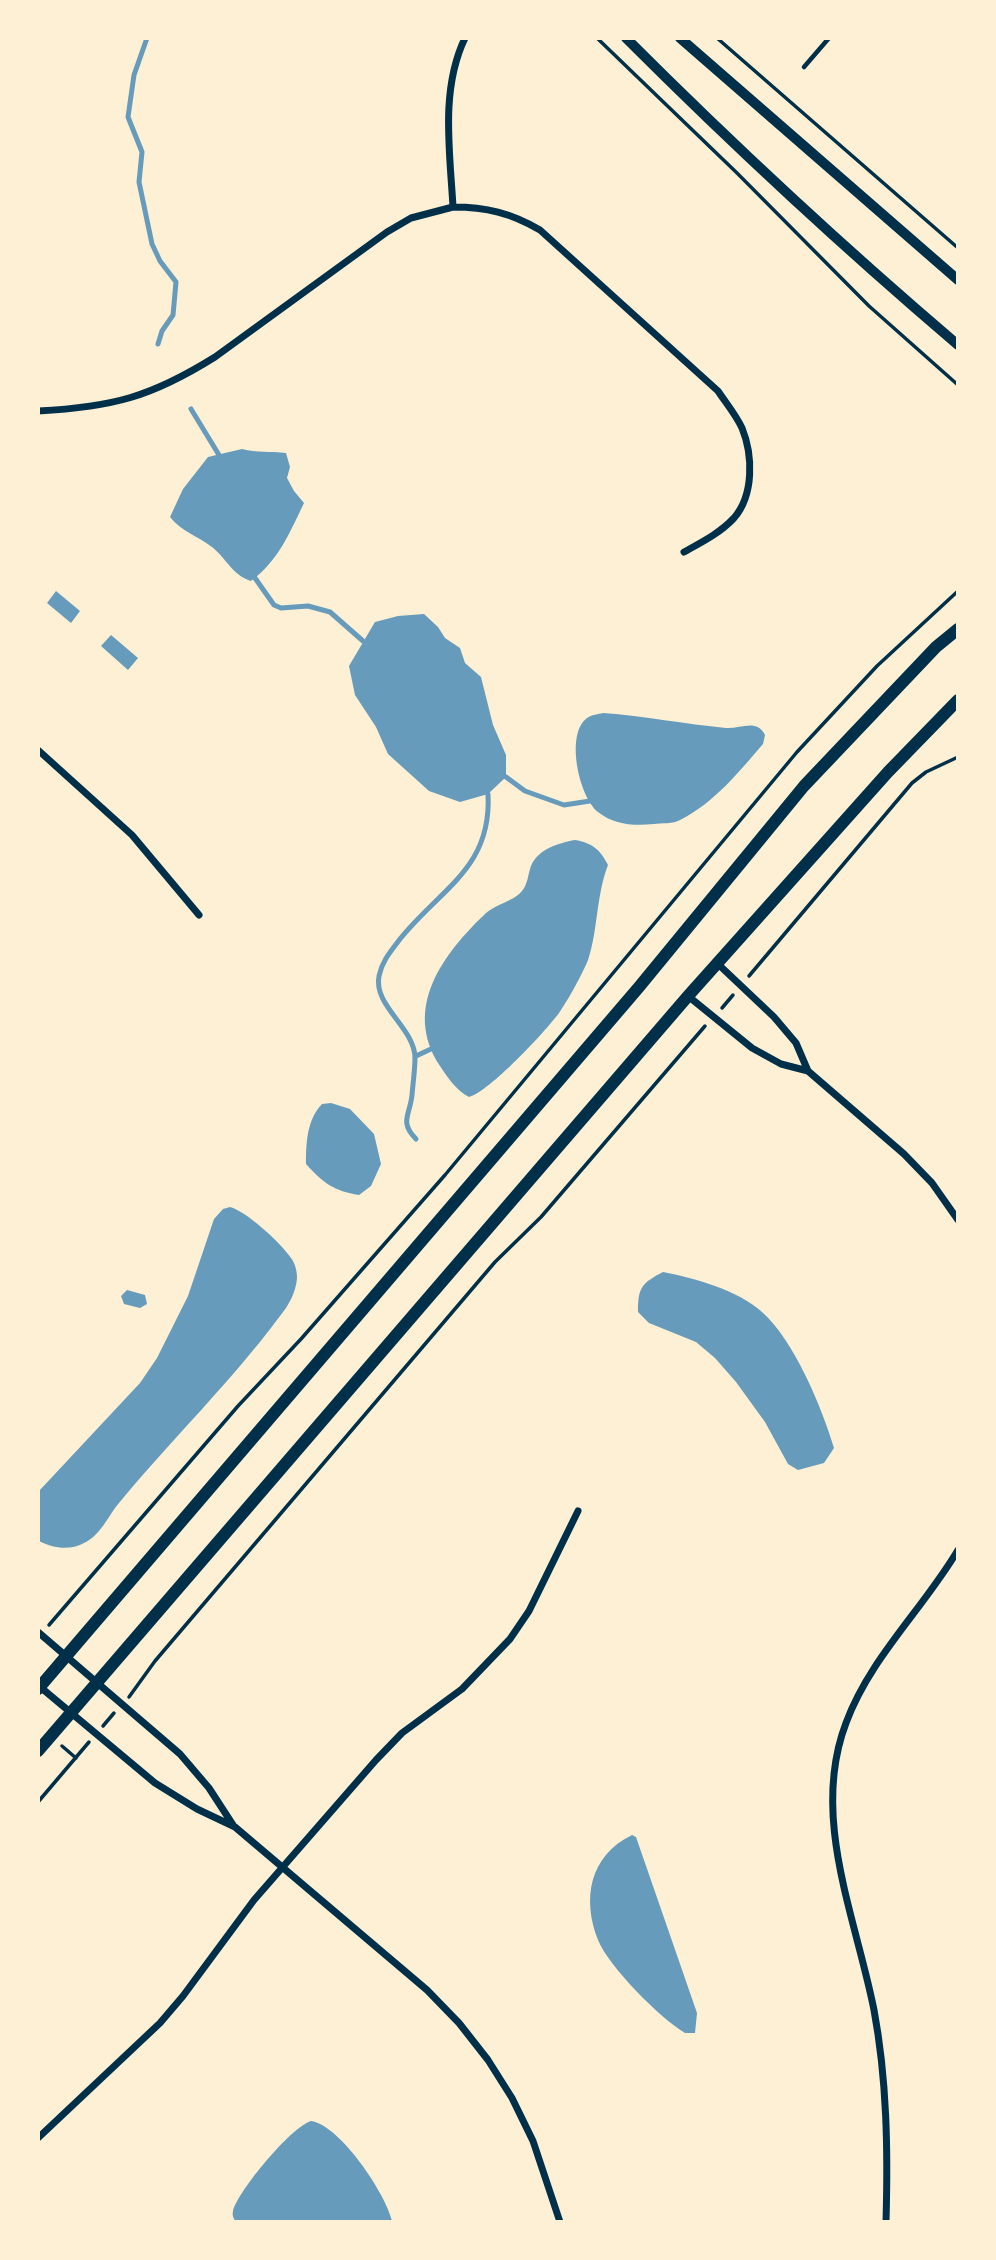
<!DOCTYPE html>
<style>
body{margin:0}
#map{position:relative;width:996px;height:2260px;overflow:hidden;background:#fdf0d5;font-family:"DM Sans",sans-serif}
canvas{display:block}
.frame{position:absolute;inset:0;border:40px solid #fdf0d5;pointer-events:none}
</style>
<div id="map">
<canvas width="996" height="2260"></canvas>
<div class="frame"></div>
</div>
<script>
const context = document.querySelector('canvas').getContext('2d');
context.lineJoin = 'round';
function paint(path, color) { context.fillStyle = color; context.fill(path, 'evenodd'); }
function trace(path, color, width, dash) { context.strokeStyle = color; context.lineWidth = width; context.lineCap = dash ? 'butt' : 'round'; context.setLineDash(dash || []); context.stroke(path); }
paint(new Path2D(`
 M242 449C257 453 270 451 286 453L290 467 287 478 294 491 304 503C289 534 279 560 251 581 232 575 227 559 212 547 198 536 182 532 170 517L183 489 208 457Z
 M56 591 80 611 71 623 47 603Z
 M424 614 438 627 445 638 460 648 465 663 481 677 493 725 506 755V777L488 794 460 802 429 791 388 754 376 727 355 695 349 666 375 622 398 616Z
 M111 635 138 658 128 670 101 646Z
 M603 713C644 716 685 724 726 728 740 729 757 718 765 735L763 744C739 772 714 803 680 820 673 824 662 823 654 824 634 826 614 825 598 812 579 797 565 734 587 718 591 715 599 714 603 713Z
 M575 840C592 843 600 849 608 865 596 896 598 931 588 960 582 975 568 1000 559 1013 545 1032 489 1092 469 1097 456 1090 448 1078 440 1066 402 1008 443 954 486 913 496 904 514 901 522 891 528 884 528 874 531 866 538 849 559 843 575 840Z
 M331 1103 350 1109 374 1134 381 1164 371 1186 359 1195C334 1191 323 1183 306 1164 306 1142 307 1120 322 1104Z
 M230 1207C246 1211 281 1243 291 1258 295 1263 297 1271 297 1278 296 1292 289 1305 280 1316 231 1382 171 1440 119 1503 108 1516 101 1535 84 1543 69 1551 53 1548 39 1541V1491L140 1383 157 1358 188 1296 214 1219 223 1209Z
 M663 1272C694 1278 738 1290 762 1312 794 1340 822 1408 834 1448L824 1463 798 1470 788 1464 765 1422 736 1382 715 1358 696 1342 649 1323 638 1312C638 1287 642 1283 663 1272Z
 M127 1290 145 1295 147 1304 140 1308 124 1304 121 1296Z
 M632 1835 636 1837 697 2013 695 2033H685C660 2018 609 1967 598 1940 582 1899 589 1856 632 1835Z
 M311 2121C340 2125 386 2194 392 2221H235C233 2217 232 2215 233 2211 238 2191 291 2127 311 2121Z`), '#669bbc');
trace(new Path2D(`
 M147 38 134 75 128 117 142 152 139 182 152 244 160 261 176 282 173 315 162 331 158 344
 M191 409 219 455
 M255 578 274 605 281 608 308 606 330 612 363 641
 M506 777 525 791 564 805 590 801
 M416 1056 431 1049
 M416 1139C399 1122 410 1115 412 1095 413 1083 415 1069 415 1058 415 1028 373 1006 379 976 382 961 391 951 400 939 441 888 492 868 488 794`), '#669bbc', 5);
trace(new Path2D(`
 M597 38 737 173 869 306 958 385
 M717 38 958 248
 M749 976 912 783 926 772 958 757
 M722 1008 733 995
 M49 1625 238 1406 301 1339 445 1175 797 752 877 666 958 591
 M129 1697 155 1661 495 1262 541 1217 705 1026
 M103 1726 114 1713
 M62 1746 76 1758
 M38 1802 89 1742`), '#003049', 3.5);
trace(new Path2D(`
 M804 67 829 38`), '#003049', 4.5);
trace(new Path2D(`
 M453 207C486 207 511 213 540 230L718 391C726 403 736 415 742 428 753 455 754 495 734 518 720 533 702 542 684 552
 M38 411C113 407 151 397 215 357L387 232 411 218 453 207C450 152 440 90 465 38
 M38 750 132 835 199 915
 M718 964 774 1017 796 1043 808 1071
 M688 996 752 1048 781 1064 808 1071 904 1154 932 1183 958 1220
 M38 1632 180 1754 209 1788 233 1825
 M39 1686 155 1783 197 1809 235 1827 427 1990 459 2023 488 2060 512 2098 533 2141 560 2222
 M38 2138 160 2023 183 1996 254 1900 376 1760 402 1733 462 1689 510 1639 529 1611 578 1511
 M886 2222C888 2150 887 2080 874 2010 856 1918 810 1817 846 1723 870 1658 923 1609 958 1550`), '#003049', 7);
trace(new Path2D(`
 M626 38C733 145 843 247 958 345
 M680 38 958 280`), '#003049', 10);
trace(new Path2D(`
 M38 1689 639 987 804 786 936 647 958 629
 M38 1751 688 996 888 772 958 700`), '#003049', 12);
</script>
